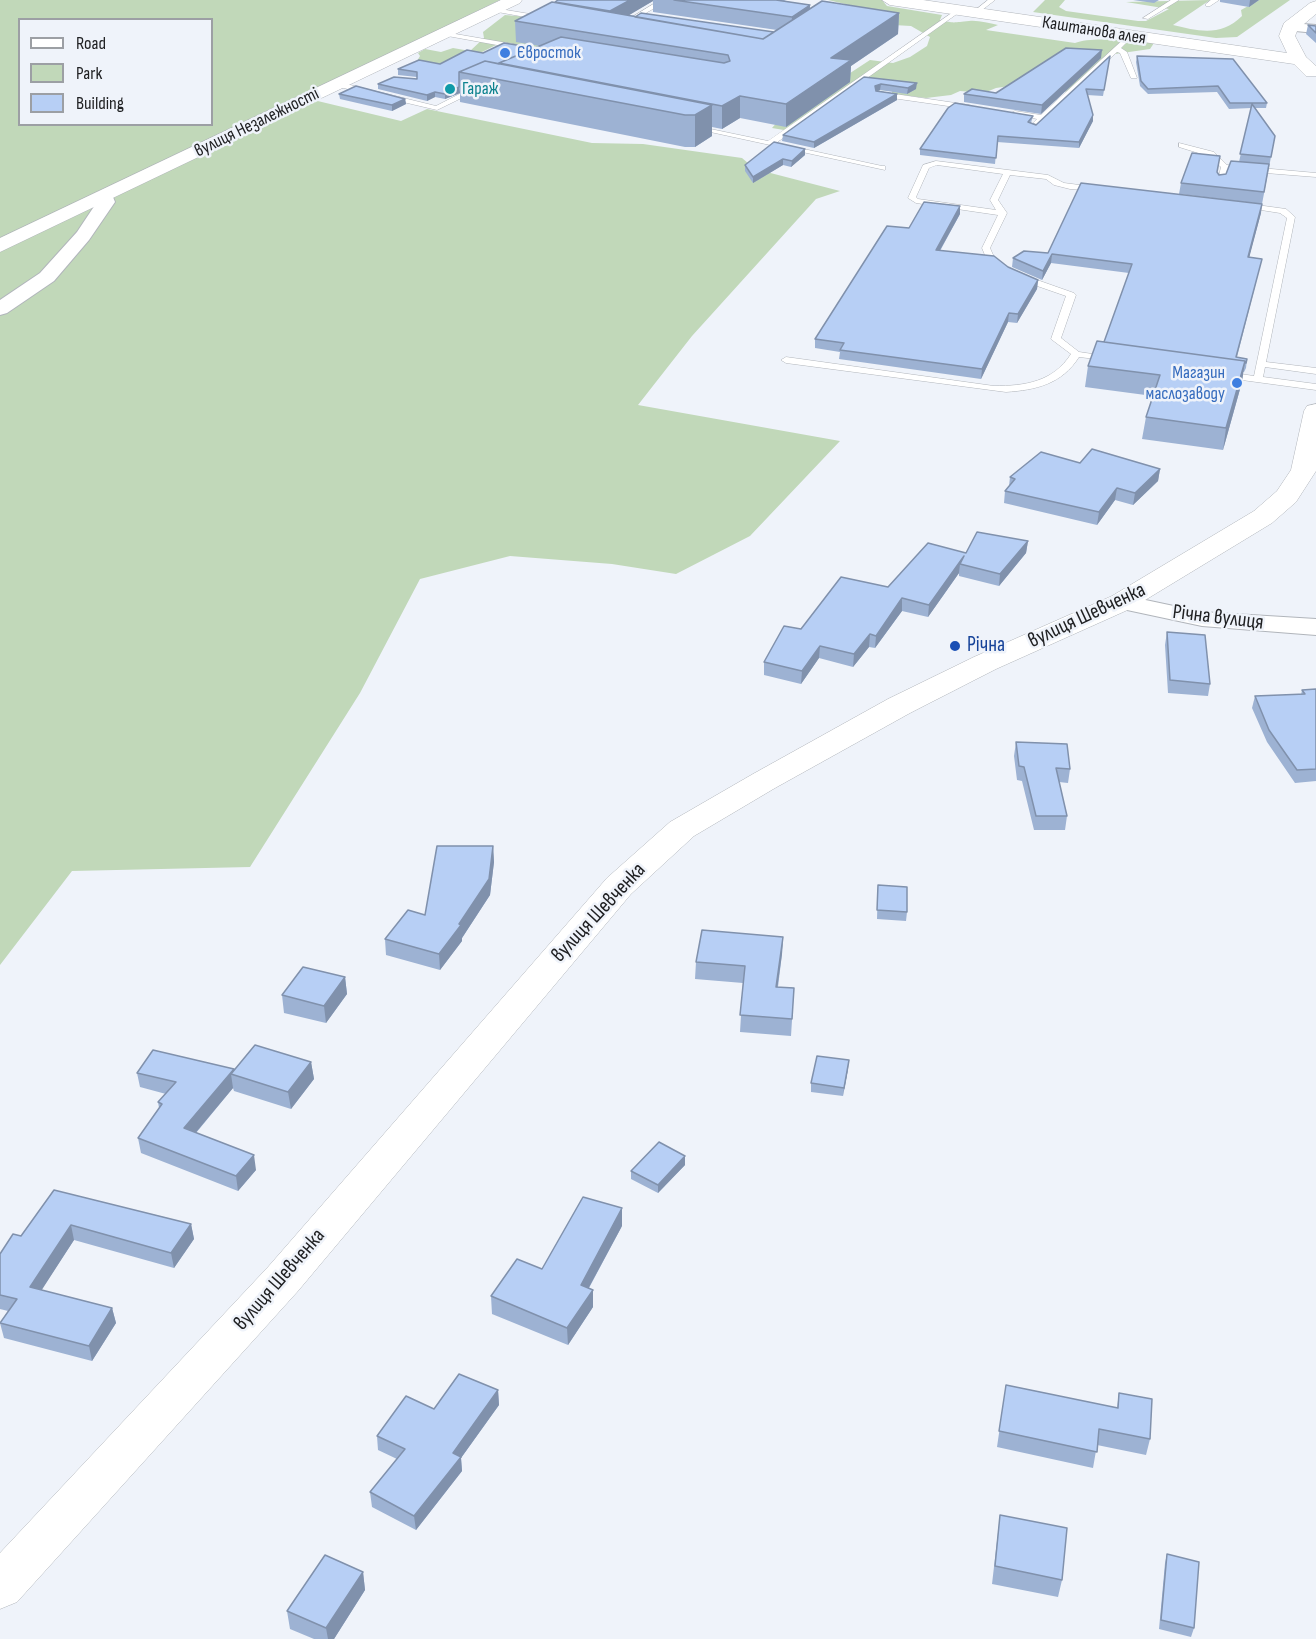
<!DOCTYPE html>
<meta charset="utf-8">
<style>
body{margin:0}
#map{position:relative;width:1316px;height:1639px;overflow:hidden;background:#eff3fa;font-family:"Sofia Sans Condensed",sans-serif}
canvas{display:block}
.legend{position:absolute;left:18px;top:18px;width:195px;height:108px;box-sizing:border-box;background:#eff3fa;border:2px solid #9c9fa4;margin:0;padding:8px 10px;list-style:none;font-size:18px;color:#202123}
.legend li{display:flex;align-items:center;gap:12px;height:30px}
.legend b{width:30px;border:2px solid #9c9fa4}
</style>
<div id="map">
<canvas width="1316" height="1639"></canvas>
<ul class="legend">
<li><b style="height:8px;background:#fff"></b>Road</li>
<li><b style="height:16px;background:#c1d8b9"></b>Park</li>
<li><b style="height:16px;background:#b7cff5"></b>Building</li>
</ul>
</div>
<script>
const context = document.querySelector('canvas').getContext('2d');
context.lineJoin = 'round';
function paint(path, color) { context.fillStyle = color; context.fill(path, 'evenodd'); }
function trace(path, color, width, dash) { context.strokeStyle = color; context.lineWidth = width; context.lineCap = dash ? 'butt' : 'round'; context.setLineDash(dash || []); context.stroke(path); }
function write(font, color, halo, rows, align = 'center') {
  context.font = font + ' "Sofia Sans Condensed",sans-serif'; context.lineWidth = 5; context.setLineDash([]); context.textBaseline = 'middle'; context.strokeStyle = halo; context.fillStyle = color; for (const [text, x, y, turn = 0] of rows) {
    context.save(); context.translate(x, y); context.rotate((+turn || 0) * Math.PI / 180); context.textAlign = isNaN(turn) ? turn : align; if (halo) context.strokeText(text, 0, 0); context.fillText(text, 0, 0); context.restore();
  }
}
paint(new Path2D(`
 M0 0H500L301 97 401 121 427 109 592 143 643 144 742 158 755 169 840 191 816 199 692 336 638 405 840 441 750 536 676 574 612 564 510 556 420 579 360 693 250 867 72 871 0 965ZM20 20H212V124H20Z
 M828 0H882L887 6 942 15 940 20C955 24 955 22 969 21 978 20 988 23 998 25L986 30 1075 43C1090 36 1136 41 1154 43L1150 49 1115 54 1068 92 1017 85 996 88 984 93 960 91 951 95 926 98 892 94V91L880 90 796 132 772 128 780 119 870 60 893 63 910 57 927 46 930 37 911 26 824 21 845 4Z
 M1045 0H1065L1059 7 1066 11 1138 21H1146L1169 9 1126 2 1210 0 1173 25C1198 31 1221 37 1242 16L1241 10 1259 0H1290L1237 37 1216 38 1033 12Z
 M505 15 528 17 547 47H527L502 42 478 54 465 89 417 61 420 56 418 53 425 49 441 52 453 48 470 51 484 38 483 32Z`), '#c1d8b9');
const lane = new Path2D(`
 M660 0H668L629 23 624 22Z
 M988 0H995L977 14H973V12Z
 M1171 0H1179L1148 19 1143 18Z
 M1211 0H1219L1210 6H1206V4Z
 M494 8 542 16 545 18 542 20 492 11Z
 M956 10 961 11 776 143 882 166H885V170L692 128 696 126 768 141Z
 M444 32 519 45 522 47 519 49 442 35Z
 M1127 36 1132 37 1121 48 1127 52 1137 78H1131L1120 53 1117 52 1040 125 1033 123 1037 119 1011 113 1015 111 1041 115Z
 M338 82 436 106 471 88 478 90 437 110 335 86V82Z
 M881 92 969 105 973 107 969 109 878 96 877 94Z
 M1179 143 1214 152 1227 165 1316 173V177L1228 170 1223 184H1217L1221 167 1208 156 1179 147Z
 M936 161 1048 175 1064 183 1095 187 1099 189 1095 191 1070 189 1054 185 1046 179 1010 175 998 200 1007 213 990 248 994 257 1005 267 1001 270 987 260 982 248 998 215 916 203 908 198 923 165ZM937 165 1003 174 990 200 996 210 918 199 916 197 929 168Z
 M1242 203 1286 209 1295 217 1266 362 1316 368V374L1265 367 1263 377 1316 384V390L1227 378 1222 375 1227 372 1254 376 1287 218 1280 213 1242 207Z
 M1017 275H1023L1074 293 1076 295 1061 338 1079 352 1113 357V361L1079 357C1062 384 1036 390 1006 392L786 363 781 360 786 357 994 386C1025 386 1053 382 1071 354L1051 339 1066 296 1017 279Z`);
const street = new Path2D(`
 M1290 23 1316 25V33L1285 30 1283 27 1285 24Z
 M105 191 111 192 115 202 89 240 54 281 7 313 0 315V300L40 273 77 232 97 202 96 196 99 192Z
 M1122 595 1202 612 1316 619V635L1202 626 1113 607 1110 602 1113 597Z`);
const secondary = new Path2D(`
 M501 0H522L520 3 0 252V238Z
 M882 0H923L1287 53 1279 36 1284 23 1310 3 1316 1V14L1298 29 1295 36 1306 57 1316 66V76H1306L1294 64 890 5Z
 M1316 404V471L1296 502 1272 523 1132 608 996 669 910 713 775 788 694 836 631 894 298 1291 17 1602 0 1609V1553L268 1267 607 878 670 822 753 774 888 699 974 657 1112 596 1254 511 1277 491 1291 470 1304 411 1307 406Z`);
trace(lane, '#b1b5bb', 1);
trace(street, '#b1b5bb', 2);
trace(secondary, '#b1b5bb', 1);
paint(lane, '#fff');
paint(street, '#fff');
paint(secondary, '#fff');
paint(new Path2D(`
 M558 0H786L784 1 810 5V9L899 13 898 34 851 66 850 82 786 127 740 118 722 129 712 127V136L695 147H685L460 102V93L445 99 435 97 427 101 378 89V84L417 79V77L398 75V69L440 64 483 53 535 48 540 46 516 42 515 21 555 3V2ZM653 1V12L777 30 774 32 628 15Z
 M1133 0H1159L1154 3Z
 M1220 0H1259L1249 7 1220 2Z
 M1308 25 1316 26V43L1306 34Z
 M1110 56 1103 96 1087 95 1093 115V121L1079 148 997 142 995 164 920 155V149L1033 116 1031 123 1036 125Z
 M1137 56 1267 103 1266 108H1255L1275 136 1262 204 1179 194 1181 183 1217 172 1219 175 1226 174 1239 162 1251 108 1229 109 1217 92 1148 94 1140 86 1136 62Z
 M1101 58 1041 114 964 102V94L996 93Z
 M864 77 916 89 907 94 880 90 878 91 897 94V100L814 148 782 141 783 135Z
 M339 94 405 99 406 104 392 111 340 99Z
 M805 155 791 167 783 165 753 183 745 171V165Z
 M1261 213 1249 257 1262 259 1237 357 1247 359 1246 368 1244 372H1243L1242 382 1223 450 1142 439 1146 417 1153 396 1085 387 1088 366 1104 342 1129 273 1051 263 1042 280 1012 267 1013 258 1048 253Z
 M960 214 940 251 1008 267 1038 280 1037 289 1017 323 1008 322 981 379 839 359 840 352 815 348V339L909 228Z
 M1080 463 1160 469 1158 481 1133 505 1115 500 1097 525 1004 503 1005 491 1009 486 1010 477Z
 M1028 541 1026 553 999 586 959 576V573L928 617 902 611 875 648 869 647 853 667 819 658 801 684 764 675V662L801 629 888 587 966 553Z
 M1167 632 1210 684 1208 696 1168 693 1165 645Z
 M1316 689V781L1295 783 1267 742 1252 708 1255 696 1301 695 1302 690Z
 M1016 742 1070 769 1068 783 1059 782 1067 816 1065 830H1034L1022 781 1017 780 1014 756Z
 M493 846 494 862 490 895 462 938V941L440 970 386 955 385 939 425 915Z
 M878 885 907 912 906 921 877 919Z
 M783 937 782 954 778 987 794 988 791 1036 740 1032 743 983 695 979 696 962Z
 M345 977 347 994 326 1023 284 1013 282 995Z
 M311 1062 314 1079 291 1109 234 1091 233 1088 196 1133 256 1170 238 1191 141 1153 138 1138 159 1108 158 1102 166 1094 140 1087 137 1073 234 1069Z
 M848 1069 843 1096 811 1092V1083Z
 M685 1156V1165L658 1193 631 1179V1171Z
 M54 1190 191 1224 194 1239 174 1268 74 1240 41 1290 112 1308 116 1323 92 1361 4 1338 0 1323 8 1311 0 1309V1254L21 1236Z
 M622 1226 589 1288 593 1290V1307L568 1345 492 1314 491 1296Z
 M1006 1385 1117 1408 1119 1393 1150 1439 1146 1455 1097 1445 1093 1468 997 1447Z
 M498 1390 499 1405 461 1458 462 1471 416 1530 372 1507 370 1492 397 1459 378 1450 377 1436 434 1409Z
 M1000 1515 1062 1580 1058 1597 992 1584Z
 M1167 1554 1194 1628 1191 1637 1159 1629 1165 1563Z
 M363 1572 365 1590 334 1639H314L290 1629 287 1611Z`), '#9db2d3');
paint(new Path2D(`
 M630 0H653V1L611 26 610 11Z
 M1250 0H1259L1249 7Z
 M810 5 809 20 791 32 792 17Z
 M899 13 898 34 851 66 850 82 786 127V104L831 58Z
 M1102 50 1101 58 1041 114 1042 105Z
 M917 83 916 89 907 94 908 88Z
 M881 84 880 90 875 92V86Z
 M459 87 460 93 445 99V94Z
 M435 92V97L427 101V95Z
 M897 94V100L814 148V142Z
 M740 96V118L722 129V106Z
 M405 99 406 104 392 111V105Z
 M712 105V136L695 147V115Z
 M1093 115V121L1079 148V142Z
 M805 149V155L791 167 792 161Z
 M783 159V165L753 183V177Z
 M1262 204 1261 213 1247 266 1248 257Z
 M960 206V214L935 259 936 250Z
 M1052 254 1051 263 1042 280 1043 271Z
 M1038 280 1037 289 1017 323 1018 314Z
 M1009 313 1008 322 981 379 982 369Z
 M1245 361 1242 382 1223 450 1226 428Z
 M1160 469 1158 481 1133 505 1135 493Z
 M1117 488 1115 500 1097 525 1099 512Z
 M1028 541 1026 553 999 586 1000 574Z
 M964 556 960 564 959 573 928 617 929 605Z
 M902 598V611L875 648 876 636Z
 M870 634 869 647 853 667 854 654Z
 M820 646 819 658 801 684 802 671Z
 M493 846 494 862 490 895 462 938V941L440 970 439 954 459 924Z
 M783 937 782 954 775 1004 776 987Z
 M345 977 347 994 326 1023 324 1006Z
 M849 1060 848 1069 843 1096 844 1088Z
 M311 1062 314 1079 291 1109 288 1092Z
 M234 1069 231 1074 233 1088 187 1143 184 1128Z
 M254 1155 256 1170 238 1191 236 1176Z
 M685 1156V1165L658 1193V1185Z
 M622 1208V1226L581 1302V1285Z
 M191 1224 194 1239 174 1268 171 1253Z
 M71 1225 74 1240 34 1302 30 1287Z
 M593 1290V1307L568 1345 567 1328Z
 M112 1308 116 1323 92 1361 89 1346Z
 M498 1390 499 1405 461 1458 462 1471 416 1530 414 1516 453 1453Z
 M363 1572 365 1590 334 1639H328L326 1628Z`), '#8091ac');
const building = new Path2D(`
 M558 0H630L610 11 555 2Z
 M674 0H776L810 5 792 17Z
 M822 1 899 13 831 58 851 60 786 104 740 96 722 106 499 63 561 37 724 63 730 61 728 55 515 21 552 2 763 39Z
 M641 13 774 32 763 39 635 17Z
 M1308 25 1316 26V33Z
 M504 43 535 48 499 63V64L485 61 459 72V87L445 94 435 92 427 95 378 84 394 77 417 79V72L398 69 419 60 440 64 467 50 483 53Z
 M1066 48 1102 50 1042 105 964 94 972 89 996 93Z
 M1110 56 1104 90 1086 89 1093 115 1079 142 998 136 996 158 920 149 948 108 955 103 1033 116 1028 122 1036 125Z
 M1137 56 1233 59 1267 103H1230L1218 86 1148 89 1141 81Z
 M485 61 712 105 695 115H685L459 72Z
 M864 77 917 83 908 88 881 84 875 86 876 91 897 94 814 142 783 135Z
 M356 86 405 99 392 105 339 94Z
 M1252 104 1275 136 1271 157 1240 154Z
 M774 142 805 149 792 161 783 159 753 177 745 165Z
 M1192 153 1220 156 1217 172 1219 175 1226 174 1231 161 1269 164 1264 192 1181 183Z
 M1081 183 1262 204 1248 257 1262 259 1236 357 1247 359 1246 363H1245V361L1104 342 1132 264 1052 254 1043 271 1013 258 1024 251 1048 253Z
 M924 202 960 206 936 250 994 256 1008 267 1038 280 1018 314 1009 313 982 369 840 350 844 343 815 339 887 226 909 228Z
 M1097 341 1245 361 1226 428 1146 417 1160 375 1088 366Z
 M1092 449 1160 469 1135 493 1117 488 1099 512 1005 491 1015 479 1010 477 1041 452 1080 463Z
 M977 532 1028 541 1000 574 960 564 964 556 929 605 902 598 876 636 870 634 854 654 820 646 802 671 764 662 784 626 801 629 841 577 888 587 928 543 966 553Z
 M1167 632 1205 635 1210 684 1170 680Z
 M1316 689V769L1297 770 1269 730 1255 696 1305 694 1302 690Z
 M1016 742 1067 744 1070 769 1056 768 1067 816H1036L1024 767 1019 766Z
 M437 846H493L489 879 459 924 461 925 439 954 385 939 408 910 425 915Z
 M878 885 907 887V912L877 910Z
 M702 930 783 937 776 987 794 988 792 1019 740 1015 745 966 696 962Z
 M303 967 345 977 324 1006 282 995Z
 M255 1045 311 1062 288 1092 231 1074Z
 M153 1050 234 1069 184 1128 254 1155 236 1176 138 1138 162 1104 158 1102 176 1082 137 1073Z
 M817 1056 849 1060 844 1088 811 1083Z
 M659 1142 685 1156 658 1185 631 1171Z
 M54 1190 191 1224 171 1253 71 1225 30 1287 112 1308 89 1346 0 1323 17 1299 0 1295V1254L13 1234 21 1236Z
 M583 1197 622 1208 581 1285 593 1290 567 1328 491 1296 517 1259 542 1269Z
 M459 1374 498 1390 453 1453 461 1457 414 1516 370 1492 405 1449 377 1436 406 1396 434 1409Z
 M1006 1385 1118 1408 1119 1393 1152 1399 1150 1439 1099 1429 1097 1452 999 1431Z
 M1000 1515 1067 1528 1062 1580 995 1566Z
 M1167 1554 1199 1562 1194 1628 1161 1620Z
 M325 1555 363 1572 326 1628 287 1611Z`);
paint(building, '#b7cff5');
trace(building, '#8091ac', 1.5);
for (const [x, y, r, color] of [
 [505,53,6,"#3f7fe0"],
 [450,89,6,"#0f9aa8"],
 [1237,383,6,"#3f7fe0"],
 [955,646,6,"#1a4fb4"]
]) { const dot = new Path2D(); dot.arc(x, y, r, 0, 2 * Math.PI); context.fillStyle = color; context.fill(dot); trace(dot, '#eff3fa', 2); }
write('18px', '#202123', '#eff3fa', [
 ["Каштанова алея",1094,31,9],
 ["вулиця Незалежності",257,123,-26]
]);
write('18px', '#366cbe', '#eff3fa', [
 ["Євросток",517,53],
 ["Магазин",1225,373,"right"],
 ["маслозаводу",1225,394,"right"]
], 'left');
write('18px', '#0d838f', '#eff3fa', [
 ["Гараж",462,89]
], 'left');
write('21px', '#202123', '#eff3fa', [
 ["вулиця Шевченка",1087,616,-25],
 ["Річна вулиця",1218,618,7],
 ["вулиця Шевченка",599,913,-47],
 ["вулиця Шевченка",280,1280,-49]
]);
write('21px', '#164399', '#eff3fa', [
 ["Річна",967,646]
], 'left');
</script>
